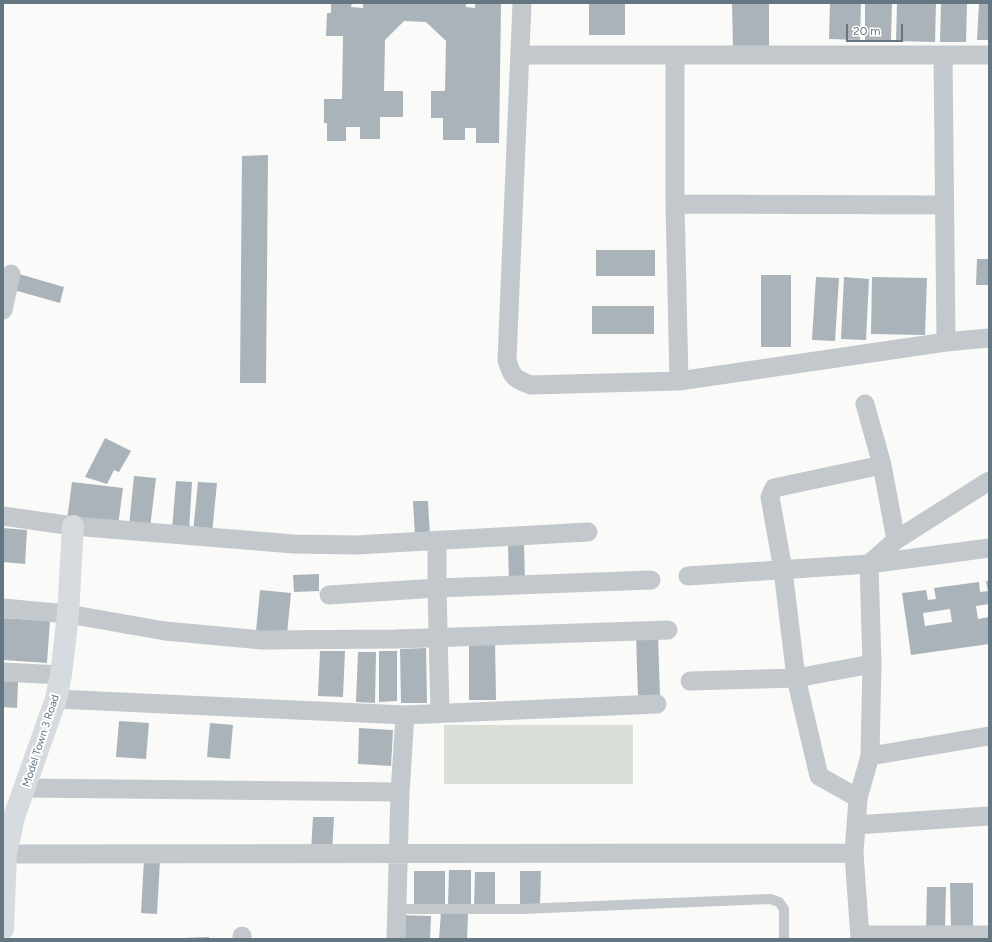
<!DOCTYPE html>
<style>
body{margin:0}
#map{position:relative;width:992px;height:942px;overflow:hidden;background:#fafaf8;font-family:Figtree,sans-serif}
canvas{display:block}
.frame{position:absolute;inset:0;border:4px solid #657683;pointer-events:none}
.scale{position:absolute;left:846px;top:24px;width:57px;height:18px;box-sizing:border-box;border:2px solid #657683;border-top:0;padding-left:5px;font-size:12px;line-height:14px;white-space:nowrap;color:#657683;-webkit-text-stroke:3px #fff;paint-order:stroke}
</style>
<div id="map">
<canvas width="992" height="942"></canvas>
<div class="frame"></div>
<div class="scale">20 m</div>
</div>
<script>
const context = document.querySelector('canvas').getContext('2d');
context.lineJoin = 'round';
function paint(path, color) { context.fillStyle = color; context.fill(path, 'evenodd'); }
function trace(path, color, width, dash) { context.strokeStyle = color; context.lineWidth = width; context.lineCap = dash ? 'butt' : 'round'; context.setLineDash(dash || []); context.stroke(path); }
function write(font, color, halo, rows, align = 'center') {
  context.font = font + ' Figtree,sans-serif'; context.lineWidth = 4; context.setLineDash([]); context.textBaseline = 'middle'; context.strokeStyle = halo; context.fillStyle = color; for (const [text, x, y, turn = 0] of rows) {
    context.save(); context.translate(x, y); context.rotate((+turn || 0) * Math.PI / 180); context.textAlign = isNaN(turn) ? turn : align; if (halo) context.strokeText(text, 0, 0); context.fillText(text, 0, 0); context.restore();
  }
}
paint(new Path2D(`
 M444 725H633V784H444Z`), '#dadfd7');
paint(new Path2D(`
 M331 3H352L351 7 363 8V3H466V7L475 8V3H501L499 143H476V128H465V140H443V118H431V91H445L446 41 426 22 404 21 385 40 384 91H403V117H380V139H360V127H346V141H327V123H324V99H342L343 36H326L327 13H331Z
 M589 3H625V35H589Z
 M732 3H769V46L733 47Z
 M830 3H861L860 40 829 39Z
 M865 3H892L891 40H865Z
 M897 3H936L935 42 896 41Z
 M941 3H967L966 42H940Z
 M979 3H989V40H977Z
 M268 155 266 383H240L242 156Z
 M596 250H655V276H596Z
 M977 259H989V285H976Z
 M19 274 64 287 60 303 14 290Z
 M761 275H791V347H761Z
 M816 277 839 278 835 341 812 340Z
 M844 277 869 279 866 340 841 339Z
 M872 277 927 278 925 335 871 334Z
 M592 306H654V334H592Z
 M105 438 131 451 119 472 114 470 107 484 85 477Z
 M134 476 156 478 150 528 129 526Z
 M176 481 192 482 189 531 172 530Z
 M72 482 123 488 118 526 67 520Z
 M198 482 217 483 212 534 193 532Z
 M413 501H428L430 537H415Z
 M3 528 27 530 25 564 3 562Z
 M524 544 525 582H509L508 545Z
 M319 574V591L294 592 293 575Z
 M986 581H989V604L976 606 978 619 989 617V644L911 655 902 593 926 590 928 600 936 599 934 588 979 582 980 592 988 591ZM950 609 952 622 925 626 923 613Z
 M260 590 291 593 287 634 256 631Z
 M3 618 50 621 47 663 3 660Z
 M636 635H658L660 696 638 697Z
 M495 640 496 700H469V641Z
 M426 648 427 703H401L400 649Z
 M320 651H345L343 697 318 696Z
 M379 651H397V701L379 702Z
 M358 652H376L375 703 356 702Z
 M3 681 18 682 17 708 3 707Z
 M119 721 149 723 146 759 116 757Z
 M210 723 233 725 230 759 207 757Z
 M359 728 393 730 391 766 358 764Z
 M313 817H334L332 853 311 852Z
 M144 859 160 860 157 914 141 913Z
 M449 870H471V904H448Z
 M414 871H445V905H414Z
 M520 871H541L540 906H520Z
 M475 872H495V907H474Z
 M950 883H973V930H951Z
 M927 887H946L945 930H926Z
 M441 912 468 914 467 939H439Z
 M399 915 431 916 430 939H398Z
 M209 937V939H183V938Z`), '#aab3b9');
trace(new Path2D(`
 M397 909H521L770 899 779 902 784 909V939`), '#c3c8cc', 10);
trace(new Path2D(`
 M522 3 507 360C512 377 514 379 531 385L679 381 946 342 989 338
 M521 55H989
 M675 55V204L679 381
 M943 55 946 342
 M675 204 944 205
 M3 310 11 274
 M865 404 882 465 896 540
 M3 516 73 526 294 544 356 545 588 532
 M437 541V588L440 713
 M688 576 869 564 989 548
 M329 595 437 588 651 580
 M3 608 68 614 165 631 262 640 396 639 668 630
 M3 672 61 675
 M690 681 796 678 872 664
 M56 699 405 715 657 704
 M870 756 989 736
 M25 788 400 792
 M858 798 819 776 796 678 783 570 770 497 774 488 882 465
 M856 825 989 816
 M3 854 854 853
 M860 935H989
 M242 939V936
 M396 939 400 792 405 715
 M860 939 854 853 858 798 870 756 872 664 869 564 896 540 989 481`), '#c3c8cc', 19);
trace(new Path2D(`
 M3 929 6 854 14 817 56 699 61 675 68 614 73 526`), '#d6dbdf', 22);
write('11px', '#657683', '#fff', [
 ["Model Town 3 Road",41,741,-72]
]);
</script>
